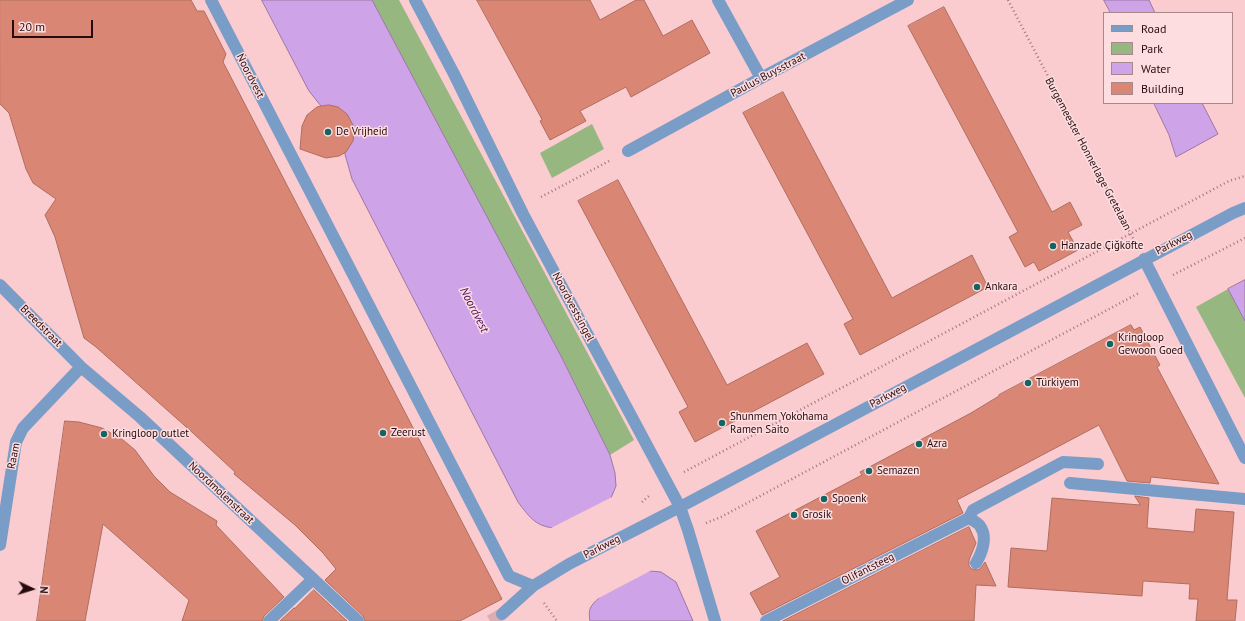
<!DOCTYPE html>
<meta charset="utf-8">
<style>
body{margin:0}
#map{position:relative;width:1245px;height:621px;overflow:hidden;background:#facbcf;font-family:"PT Sans",sans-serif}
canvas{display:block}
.legend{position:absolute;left:1103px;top:12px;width:130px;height:92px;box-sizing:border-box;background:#fddddf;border:1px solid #a7898c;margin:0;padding:5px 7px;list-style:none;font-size:12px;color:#260c0f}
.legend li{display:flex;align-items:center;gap:8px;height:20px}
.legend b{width:20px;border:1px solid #a7898c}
.north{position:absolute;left:12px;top:569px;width:40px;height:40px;-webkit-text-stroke:3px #fddddf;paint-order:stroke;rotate:94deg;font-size:11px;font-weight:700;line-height:16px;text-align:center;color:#260c0f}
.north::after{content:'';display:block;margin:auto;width:14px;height:18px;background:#260c0f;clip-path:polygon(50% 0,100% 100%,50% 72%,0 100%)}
.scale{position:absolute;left:12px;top:20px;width:81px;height:18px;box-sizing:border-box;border:2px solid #260c0f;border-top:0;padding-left:5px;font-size:12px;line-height:14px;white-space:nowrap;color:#260c0f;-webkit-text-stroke:3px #fddddf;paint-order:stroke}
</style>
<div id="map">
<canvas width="1245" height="621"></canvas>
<ul class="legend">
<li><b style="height:5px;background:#7a9dc8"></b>Road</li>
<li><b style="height:11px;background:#96b780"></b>Park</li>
<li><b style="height:11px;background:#cfa3e7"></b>Water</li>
<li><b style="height:11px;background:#d98774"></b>Building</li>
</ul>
<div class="north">N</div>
<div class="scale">20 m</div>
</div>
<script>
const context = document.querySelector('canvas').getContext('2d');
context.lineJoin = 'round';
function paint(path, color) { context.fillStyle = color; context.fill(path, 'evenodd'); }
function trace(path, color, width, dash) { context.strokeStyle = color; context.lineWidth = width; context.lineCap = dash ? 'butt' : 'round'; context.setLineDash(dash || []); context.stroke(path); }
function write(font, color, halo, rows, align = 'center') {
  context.font = font + ' "PT Sans",sans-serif'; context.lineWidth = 3; context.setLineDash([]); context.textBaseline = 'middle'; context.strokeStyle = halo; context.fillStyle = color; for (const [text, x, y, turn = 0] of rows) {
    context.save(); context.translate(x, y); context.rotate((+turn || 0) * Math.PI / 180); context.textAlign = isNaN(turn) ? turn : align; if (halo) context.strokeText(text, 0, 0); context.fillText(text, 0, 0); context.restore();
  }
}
paint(new Path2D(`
 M372 0H399L634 440 610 455 562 358Z
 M592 124 604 149 552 178 540 153Z
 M1228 289 1245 321V398L1196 307Z`), '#96b780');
const water = new Path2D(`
 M262 0H372L562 358 610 455 615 473 616 486 611 498 606 504 643 573 650 571 661 572 676 582 693 621H590C588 609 590 606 599 598L558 528C537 528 530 518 518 502L352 179 337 126 309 91Z
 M1104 0H1149L1155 13H1111Z
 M1154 103H1202L1218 134 1176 157 1169 135Z
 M1245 280V321L1228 289Z`);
paint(water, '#cfa3e7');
trace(water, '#9c76a6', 1);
paint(new Path2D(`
 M614 496 609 504 644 571 649 569H654L593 601 596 597 557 530H551V528Z`), '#facbcf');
const building = new Path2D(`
 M0 0H191L197 11H204L226 54 223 62 502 599 460 621H365L363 616 325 580 336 569 323 553 295 525 234 474 235 472 193 433 96 347 84 338 55 237 45 215 56 199 33 183 26 169 9 113 0 104Z
 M477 0H590L600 20 636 0H644L663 36 692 20 710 53 631 97 626 87 580 111 586 121 550 140 540 121 542 120Z
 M944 7 1052 212 1070 202 1082 225 1068 232 1078 250 1039 271 1034 262 1025 267 1009 237 1018 232 908 26Z
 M783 92 892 298 972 255 988 287 860 355 844 324 853 319 743 113Z
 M329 105 338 107 347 114 353 125 354 133 353 141 346 152 339 156 326 158 300 149 302 126 307 115 317 107Z
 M618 180 727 385 807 343 824 374 695 442 679 412 688 407 578 201Z
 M1131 325 1134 330 1140 327 1160 365 1157 367 1219 484 1151 477 1150 483 1127 481 1099 425 957 500 963 513 762 615 750 593 780 577 756 531 862 475 860 472 971 413 999 396V395Z
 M65 421 79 422 102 428 123 440 135 450 154 476 170 492 217 521 216 525 284 597 264 616 262 621H182L189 600 103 524 85 621H37Z
 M1135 496 1149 498 1147 528 1194 532 1196 509 1234 512 1227 600H1237L1235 621H1196L1198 599H1189L1190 584 1143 581 1142 596 1008 587 1011 548 1047 551 1052 498 1140 505Z
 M969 527 976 543 969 560V566L972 569 977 570 980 569 985 562 996 586 976 585 974 621H783Z
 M314 590 347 621H280L294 608H295Z`);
paint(building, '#d98774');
trace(building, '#af6d5f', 1);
trace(new Path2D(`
 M490 621 502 614`), '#daaeb2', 12, [12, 6]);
trace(new Path2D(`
 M1008 0 1135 242
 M541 197 611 160
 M1173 275 1245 238
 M684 472 1229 181 1245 176
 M642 502 650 495
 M706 523 721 517 1139 293
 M544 603 557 621`), '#9e787b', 2.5, [1, 3]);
trace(new Path2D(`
 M718 0 761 78
 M1070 483 1245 499
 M976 563C982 553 988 537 980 526 978 523 972 520 969 518L973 510 1063 462 1098 464
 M269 621 313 579`), '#7a9dc8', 12);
trace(new Path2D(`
 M211 0 509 576 533 586
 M415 0 454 74 523 214 680 507 688 530 715 621
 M628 151 761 78 908 0
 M1144 259 1245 458
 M0 285 81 367 140 417 358 621
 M0 545 16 442 23 428 81 367
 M502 614 533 586 569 564 680 507 1233 213 1245 208
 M766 621 969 518`), '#7a9dc8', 12);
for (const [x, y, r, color] of [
 [328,132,4,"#156463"],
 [1053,246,4,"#156463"],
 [977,287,4,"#156463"],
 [1110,344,4,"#156463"],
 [1028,383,4,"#156463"],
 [722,423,4,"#156463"],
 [383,433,4,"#156463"],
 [104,434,4,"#156463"],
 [919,444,4,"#156463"],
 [869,471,4,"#156463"],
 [824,499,4,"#156463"],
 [794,515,4,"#156463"]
]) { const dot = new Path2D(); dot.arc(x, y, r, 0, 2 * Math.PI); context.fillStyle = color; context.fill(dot); trace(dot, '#fddddf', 1.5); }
write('11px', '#260c0f', '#fddddf', [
 ["Paulus Buysstraat",768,75,-28],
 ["Noordvest",250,76,63],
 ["Burgemeester Honnerlage Gretelaan",1088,154,62],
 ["Parkweg",1174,243,-27],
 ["Noordvestsingel",573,307,62],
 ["Breedstraat",41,326,45],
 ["Parkweg",888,396,-28],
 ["Raam",14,456,-79],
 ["Noordmolenstraat",221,493,43],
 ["Parkweg",602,547,-27],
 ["Olifantsteeg",868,569,-27]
]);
write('11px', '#260c0f', '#fddddf', [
 ["De Vrijheid",336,132],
 ["Hanzade Çiğköfte",1061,246],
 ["Ankara",985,287],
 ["Kringloop",1118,338],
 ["Gewoon Goed",1118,351],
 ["Türkiyem",1036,383],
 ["Shunmem Yokohama",730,417],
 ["Ramen Saito",730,430],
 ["Zeerust",391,433],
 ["Kringloop outlet",112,434],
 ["Azra",927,444],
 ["Semazen",877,471],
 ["Spoenk",832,499],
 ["Grosik",802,515]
], 'left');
write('italic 12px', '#460b5d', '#fddddf', [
 ["Noordvest",474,310,63]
]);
</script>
